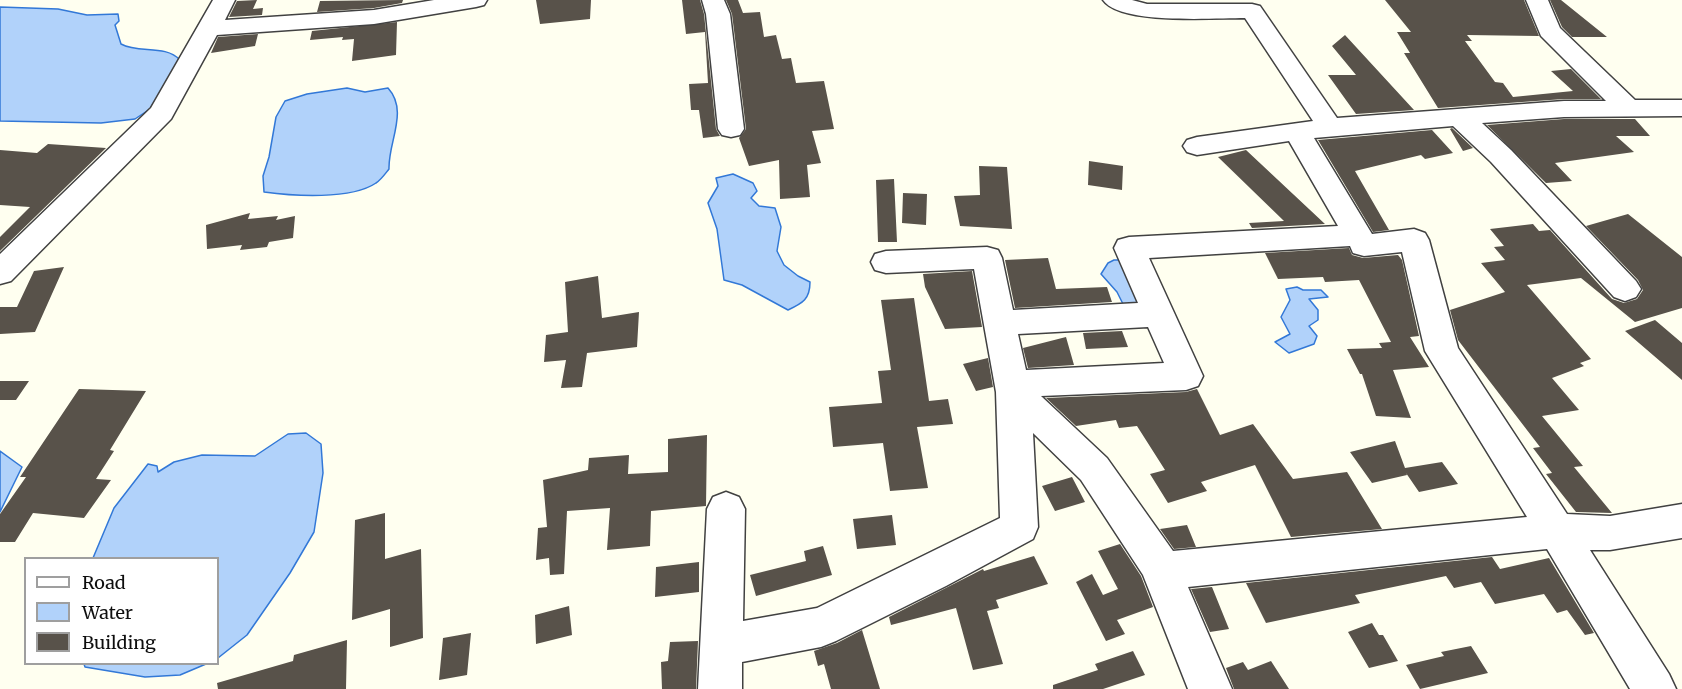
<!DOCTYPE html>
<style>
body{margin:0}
#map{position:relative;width:1682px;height:689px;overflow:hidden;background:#fffff0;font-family:Merriweather,serif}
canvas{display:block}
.legend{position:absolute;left:24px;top:557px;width:195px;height:108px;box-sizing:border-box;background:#fff;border:2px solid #9f9f9f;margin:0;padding:8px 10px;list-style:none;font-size:18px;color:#0e0e0e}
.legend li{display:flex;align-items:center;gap:12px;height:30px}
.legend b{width:30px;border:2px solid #9f9f9f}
</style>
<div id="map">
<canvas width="1682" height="689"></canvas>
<ul class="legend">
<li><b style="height:8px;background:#fff"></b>Road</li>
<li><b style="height:16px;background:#b1d2fa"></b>Water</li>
<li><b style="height:16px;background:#58524a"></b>Building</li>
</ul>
</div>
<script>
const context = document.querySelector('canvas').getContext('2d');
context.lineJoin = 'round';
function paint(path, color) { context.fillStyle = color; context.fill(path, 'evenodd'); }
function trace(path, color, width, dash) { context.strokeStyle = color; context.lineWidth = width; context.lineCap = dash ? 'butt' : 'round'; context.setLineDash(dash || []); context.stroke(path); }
const water = new Path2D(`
 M0 7 58 9 87 15 118 14 119 21 115 25 121 44C139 54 165 44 180 60L150 109 135 119 101 123 0 121Z
 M347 88 365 92 388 88C409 111 388 142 389 169 385 174 381 180 376 183 351 200 293 196 264 192L263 176 269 157 276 117 285 101 307 94Z
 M733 174 753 183 757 191 751 198 759 206 775 208 781 227 777 251 784 265 798 276 810 282C810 299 803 303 788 310L742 285 724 280 717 229 708 203 718 186 716 178Z
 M1114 260H1123L1149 306H1124L1117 292 1101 274 1108 263Z
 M1297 287 1303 290H1321L1328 297 1309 299 1318 310V320L1309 326 1317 336 1314 344 1289 353 1275 342 1290 334 1281 317 1290 300 1286 289Z
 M306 433 321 444 323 473 314 532 290 573 247 635 218 658V558H93L114 508 148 464 157 466 158 472 174 462 202 455 255 456 288 434Z
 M0 451 22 467 0 512Z
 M84 664H206L180 675 145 677 85 667Z`);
paint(water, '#b1d2fa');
trace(water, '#3278d7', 1.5);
paint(new Path2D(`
 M257 0 253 9 263 8 262 15 229 17 237 1Z
 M403 0 402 3 374 8 317 12 320 1Z
 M536 0H591L590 19 540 24Z
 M682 0H700L704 14 716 129 720 136 703 138 699 110H691L689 84 708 83 705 32 686 34Z
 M726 0H738L743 13 760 12 764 37 776 35 782 59 791 58 796 83 824 81 834 129 812 131 821 163 807 165 810 197 780 199 779 160 749 166 739 138 746 129 732 14Z
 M1385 0H1524L1539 36 1467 35 1472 41H1465L1495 82 1503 83 1513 97 1573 91 1551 71 1571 69 1601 99H1564L1438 108 1404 53H1410L1397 32H1411Z
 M1550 0H1561L1607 37H1572L1562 27Z
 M397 22 396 55 352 61 354 39 342 40 343 37 310 40 312 31Z
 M258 34 255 46 211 53 218 37Z
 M1345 35 1414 110 1356 114 1328 75H1356L1332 46Z
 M1564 119H1635L1650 136H1616L1634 152 1555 163 1572 181 1546 183 1487 125Z
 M1452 128 1473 148 1463 151 1450 129Z
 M1432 130 1453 153 1425 159 1421 155 1355 171 1389 230 1373 232 1318 140Z
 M48 144 106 148 0 251V237L30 207 0 205V150L37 153Z
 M1246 150 1325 224 1252 228 1249 223 1284 221 1218 157Z
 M1089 161 1123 166 1122 190 1088 185Z
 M979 166 1007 167 1012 229 960 226 954 196 980 195Z
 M894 179 897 242H878L876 180Z
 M903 193 927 194 926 225 902 223Z
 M250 213 248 219 278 216 276 220 295 216 293 238 269 242 267 247 240 250 242 245 207 249 206 225Z
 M1628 214 1682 257V308L1635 322 1581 278 1527 285 1591 359 1580 363 1584 366 1552 378 1579 410 1542 416 1583 466 1574 467 1612 513 1576 512 1546 474 1552 473 1533 448 1540 447 1458 340 1450 310 1505 292 1481 263 1505 260 1494 247 1504 246 1490 229 1533 224 1539 231 1550 230 1612 299 1624 303 1637 299 1643 290 1638 280 1586 226Z
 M1349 248 1352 255 1363 258 1398 255 1402 260 1419 336 1410 337 1429 367 1393 370 1411 418 1376 416 1362 374H1360L1347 349 1382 348 1379 343 1391 342 1359 280 1325 282 1323 277 1278 279 1265 253Z
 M1048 258 1056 289 1107 287 1112 302 1015 308 1005 260Z
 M64 267 35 332 0 334V307H17L34 271Z
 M972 271 982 327 945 329 925 287 923 274Z
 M598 276 602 318 639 312 637 347 587 353 582 387 561 388 566 360 544 362 546 335 568 332 565 282Z
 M914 298 929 401 948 399 953 424 917 427 928 488 890 491 883 443 833 447 829 407 882 403 878 371 891 370 881 300Z
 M1655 320 1682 343V380L1625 331Z
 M1122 331 1128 347 1086 349 1083 333Z
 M1066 337 1074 365 1028 368 1023 348Z
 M988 358 993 387 976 391 963 364Z
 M0 381H29L16 400H0Z
 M79 389 146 391 110 450 114 451 96 479 111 480 84 518 33 513 15 542H0V514L26 477H20Z
 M1197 389 1220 435 1253 424 1293 479 1347 472 1382 529 1291 537 1255 465 1201 482 1207 491 1168 503 1150 474 1165 470 1137 426 1119 428 1116 420 1076 426 1046 398 1186 392Z
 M707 435 706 506 651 511 650 546 607 550 610 508 567 511 564 574 550 575 549 558 536 560 538 528 547 527 543 480 588 470 589 458 629 455 628 474 668 472V439Z
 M1395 441 1405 468 1442 462 1458 484 1419 492 1406 473 1407 475 1372 483 1350 452Z
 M1072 477 1085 502 1055 511 1042 486Z
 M385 513V559L421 549 423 638 390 647V609L352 620 355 520Z
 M892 515 896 545 857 549 853 519Z
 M1187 525 1196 547 1174 549 1160 529Z
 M1120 544 1141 576 1153 607 1117 620 1125 634 1106 641 1076 582 1092 574 1103 595 1118 589 1098 551Z
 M823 546 832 575 756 596 750 575 806 561 804 551Z
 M1034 556 1048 584 996 600 999 608 987 611 1003 664 973 670 956 608 891 625 889 617 983 569 984 571Z
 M1492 557 1500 569 1549 558 1594 633 1585 635 1567 610 1557 613 1544 594 1495 604 1481 582 1454 588 1446 576 1355 595 1360 603 1266 623 1246 583Z
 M699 562V592L655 597 656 567Z
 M1212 587 1229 629 1210 632 1191 589Z
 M569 606 572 635 536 644 535 615Z
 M1372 623 1379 635H1383L1398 661 1369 668 1348 632Z
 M862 630 880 689H831L824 664 818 666 814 651 837 643Z
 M471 633 467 675 439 680 443 638Z
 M347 640 346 689H218L217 683 293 661 294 655Z
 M698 641 696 689H662L661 662 668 661 670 642Z
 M1471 646 1488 673 1420 689 1406 665 1444 656 1441 652Z
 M1133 651 1145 675 1103 689H1053V685L1098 670 1095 664Z
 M1271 661 1289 689H1234L1226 668 1243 662 1248 670Z`), '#58524a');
const minor = new Path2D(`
 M213 0H235L225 20 374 10 434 0H487L484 5 476 7 374 24 217 35 171 119 11 281 0 284V254L151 108Z
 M702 0H724L730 14 744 129 740 135 731 137 722 135 718 129 706 14Z
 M1103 0H1132L1147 4H1252L1260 6 1337 118 1564 101H1606L1541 36 1526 0H1548L1560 28 1635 100H1682V116L1564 117 1482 123 1511 150 1636 281 1641 289 1636 297 1625 301 1614 297 1491 162 1453 126 1314 138 1372 234 1414 229 1425 233 1429 240 1458 348 1567 514 1610 516 1682 504V538L1610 550H1590L1669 674 1676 689H1630L1547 549 1188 587 1232 689H1188L1143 575 1081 480 1033 433 1038 527 1033 539 946 586 836 641 821 647 742 662V689H698L707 509 713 497 726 492 739 497 745 509 743 621 817 608 1000 518 996 392 974 269 886 273 875 270 871 262 875 254 886 251 987 247 998 250 1002 258 1013 310 1138 303 1114 248 1118 240 1129 237 1338 226 1289 141 1197 155 1187 152 1183 146 1187 140 1197 137 1313 121 1245 18C1214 18 1120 25 1103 0ZM1350 246 1353 253 1364 256 1402 252 1425 351 1527 517 1173 551 1107 458 1041 396 1186 390 1198 386 1203 376 1149 258ZM1148 327 1164 363 1026 370 1018 334Z`);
trace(minor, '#414141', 3);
paint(minor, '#fff');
</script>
